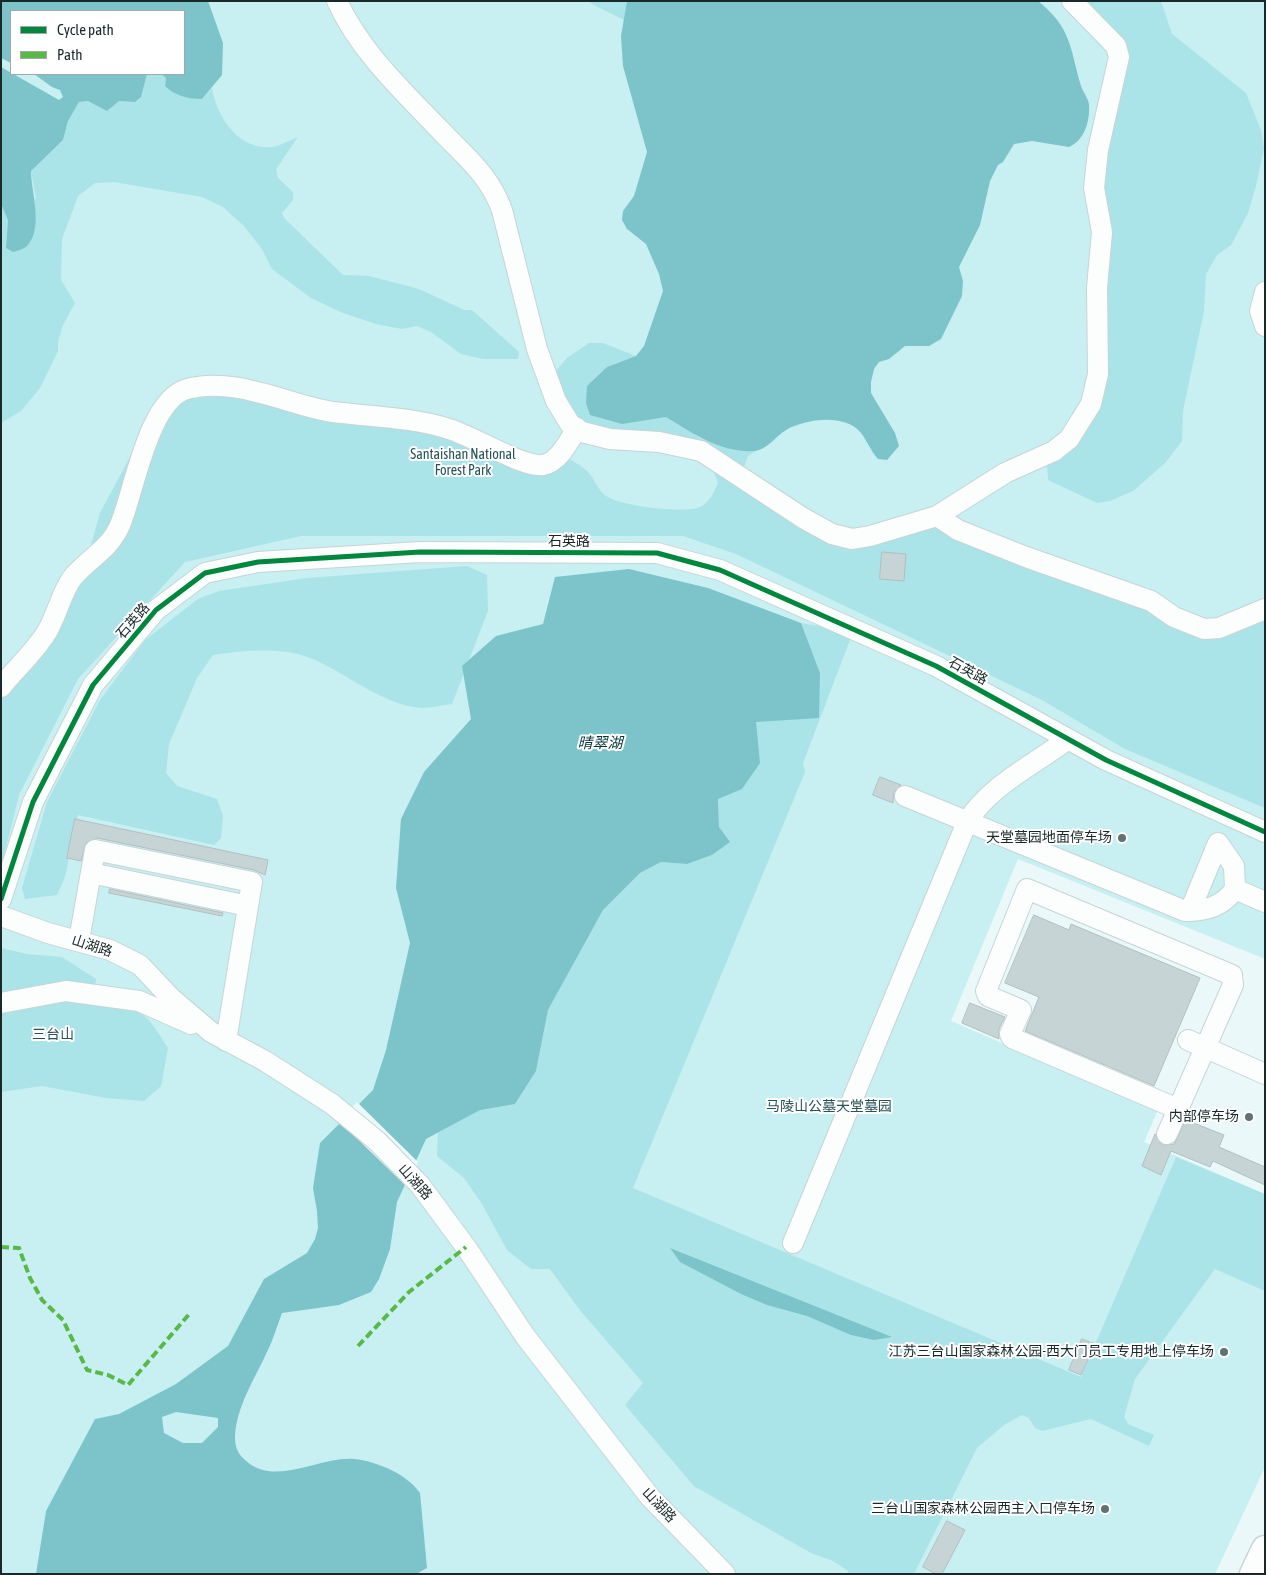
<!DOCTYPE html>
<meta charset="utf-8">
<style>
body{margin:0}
#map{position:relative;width:1266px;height:1575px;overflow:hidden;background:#ebf8f9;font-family:"Asap Condensed",sans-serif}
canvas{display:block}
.frame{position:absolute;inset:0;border:2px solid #192829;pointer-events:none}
.legend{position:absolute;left:10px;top:10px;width:175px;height:65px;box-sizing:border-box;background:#fff;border:1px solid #a3a9a9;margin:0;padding:6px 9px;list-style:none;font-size:15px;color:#192829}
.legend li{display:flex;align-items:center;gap:10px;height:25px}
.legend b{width:25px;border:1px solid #a3a9a9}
</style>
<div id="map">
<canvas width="1266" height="1575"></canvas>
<div class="frame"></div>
<ul class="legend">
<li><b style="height:6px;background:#00873e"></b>Cycle path</li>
<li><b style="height:6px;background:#58b947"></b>Path</li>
</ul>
</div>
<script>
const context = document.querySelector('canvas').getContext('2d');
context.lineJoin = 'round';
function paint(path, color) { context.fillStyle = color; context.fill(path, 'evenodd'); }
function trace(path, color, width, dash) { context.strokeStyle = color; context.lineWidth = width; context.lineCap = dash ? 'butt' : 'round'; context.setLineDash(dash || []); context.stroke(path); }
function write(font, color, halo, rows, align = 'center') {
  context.font = font + ' "Asap Condensed","Noto Sans SC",sans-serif'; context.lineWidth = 4; context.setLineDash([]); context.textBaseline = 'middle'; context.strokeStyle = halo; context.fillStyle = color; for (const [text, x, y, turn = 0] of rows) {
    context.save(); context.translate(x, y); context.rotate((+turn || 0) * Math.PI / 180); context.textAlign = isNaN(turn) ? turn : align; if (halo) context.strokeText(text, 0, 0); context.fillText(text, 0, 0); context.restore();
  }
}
paint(new Path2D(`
 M1 1H1265V959L1018 859 951 1021 1158 1110 1144 1142 1265 1194V1467L1215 1574H1ZM11 11H184V74H11Z`), '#c8eff1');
paint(new Path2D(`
 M588 1H627L624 20 592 4Z
 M1078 1H1161L1172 34 1246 93 1261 130 1264 148 1256 186 1248 213 1231 245 1217 255 1206 274 1204 311 1183 411 1182 441 1165 463 1133 491 1110 501 1097 503 1048 480 1047 463 1090 415 1099 185 1124 60Z
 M147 74H161L166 78 165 86C175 96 188 99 202 99L212 88C216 116 239 151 272 147 280 146 290 140 298 137L276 169 278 178 293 192V200L282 213 284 218 343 275 369 276 419 289 464 310H472L519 352 518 359H483L461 354 431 332 417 326 402 329 376 324 343 313 311 298 272 269 262 249 244 226 223 207 202 197 114 182 95 183 78 196 62 239 61 280 75 303 63 325 58 341V351L40 388 21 411 1 423V204L8 220 6 248 36 198 31 171 63 140 68 121 79 102 88 101 107 110 119 101 135 102 141 96Z
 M589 343H603L636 356 607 367 646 419 666 417 700 438 742 451H756L748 456 743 470 821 534 934 522 1187 619 1224 621 1265 603V808L1125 749 1042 700 736 554 683 536H301L185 562 78 679 19 795 1 868V681L87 559 100 513 153 414 168 395 233 383 523 457H547L565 430 545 384 567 358ZM580 437 685 452 714 472 718 483C714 492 710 502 700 507 684 514 620 506 606 496 596 488 595 479 588 472 581 465 573 461 565 457Z
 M467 566 487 575 488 611 452 704C442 705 431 708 421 708 376 704 341 666 298 654 271 648 240 651 213 655L197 678 169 744 166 773 177 786 217 799 223 816 221 838 214 845 78 815 65 877 57 895 25 899 22 888 47 802 100 700 145 640 198 599 219 591 307 578Z
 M801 623 853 632 803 763 805 772 633 1188 1081 1377 1176 1157 1265 1194V1291L1215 1269 1135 1379 1124 1417 1128 1424 1154 1435 1149 1446 1091 1419 1042 1431 1035 1428 1029 1418 1022 1415 1004 1425 977 1448 914 1574H848V1571L833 1561 811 1553 694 1486 625 1405 643 1383 579 1309 550 1269H531L507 1250 482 1204 464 1178 437 1156 438 1133 480 1109 515 1104 536 1071 548 1010 603 910 640 873 661 862 687 864 712 855 729 842 719 828 718 798 742 789 756 721 820 673Z
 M1 948 27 954 62 957 96 979 93 1003C141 1009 142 1006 168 1048L161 1086 144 1101 106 1098 42 1086 1 1092Z`), '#aae4e8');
paint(new Path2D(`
 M1 1H208L223 43 222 75 202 99C188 99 175 96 165 86L166 78 161 74H184V11H11V63L1 58Z
 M627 1H1038C1072 28 1070 49 1081 86 1083 92 1088 98 1089 104 1090 121 1085 140 1069 147L1032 141 1014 144 1003 162 998 165 990 181 980 225 959 267 963 281 962 296 941 339 929 346H905L889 359 879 362 874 369 871 382V393L895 433 899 446 887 460 878 459C871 451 867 441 861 433 845 413 805 419 786 430 775 437 767 450 754 451 721 453 692 433 666 417L622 424 590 415 586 403 587 386 607 367 636 356 644 346 663 291 659 274 646 244 627 229 622 220 623 211 634 196 647 152 623 66 621 36Z
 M1 67 59 100 63 97 60 90 52 87 34 74H147L141 97 135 102 119 101 107 111 88 101 79 102 68 121 63 140 31 171C31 192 44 228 27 246 24 249 17 251 13 252L6 248 8 220 1 204Z
 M629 569 708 588 801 623 820 673 819 718 756 722 760 763 742 789 718 799 719 827 730 842 712 855 687 864 661 862 640 873 603 910 548 1010 536 1071 515 1104 480 1110 426 1139 397 1202 390 1249 379 1279 371 1292 339 1305 282 1313C277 1326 273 1340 267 1352 256 1376 241 1399 236 1426 234 1439 234 1451 245 1460 275 1488 319 1456 354 1459 377 1461 408 1475 420 1493L427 1568 416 1574H36L46 1511 95 1419 119 1414 176 1384 228 1346 264 1279 307 1253 315 1239 318 1228 317 1211 313 1188 320 1143 373 1090 386 1050 410 943 396 888 401 819 424 772 471 719 462 666 496 636 543 624 555 577ZM176 1412 218 1418V1427L202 1443H183L164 1433 162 1417Z
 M670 1248 892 1337 874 1340 851 1335 807 1316 767 1305 741 1294 680 1262Z`), '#7cc4c9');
paint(new Path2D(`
 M357 1102 418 1162 407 1187 339 1121Z`), '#ebf8f9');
const building = new Path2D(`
 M882 552 906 554 904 581 880 579Z
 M880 777 901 785 894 792 893 803 873 795Z
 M75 819 268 860 265 875 254 870 97 838 86 843 81 861 67 858Z
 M110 889 223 913 222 916 109 893Z
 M1034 915 1069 930 1071 924 1200 978 1154 1086 1025 1031 1039 997 1005 983Z
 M970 1003 1005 1017 999 1029V1039L962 1023Z
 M1186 1120 1224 1135 1219 1147 1265 1167V1185L1213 1161 1210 1167 1171 1151 1161 1175 1142 1166 1155 1134 1162 1145 1174 1144Z
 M1082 1339 1095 1344 1081 1375 1069 1370Z
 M947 1521 965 1530 942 1574H936L923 1567Z`);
paint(building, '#c7d4d5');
trace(building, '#b2bfc0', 1);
const minor = new Path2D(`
 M337 1C361 53 404 92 442 132 468 159 489 175 502 210L537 349 556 401 570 424 582 432 610 439 659 442 701 451 803 518 832 534 852 539 870 536 937 516 1005 473 1054 451 1069 439 1091 404 1098 374 1097 288 1102 232 1094 188 1098 150 1119 57 1116 46 1072 1
 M1265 292 1260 311 1265 326
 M937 516 958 530 1026 557 1151 601 1174 617 1204 629 1219 628 1265 609
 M1 687C16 668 36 651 48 630 56 616 64 587 73 577 89 558 110 549 120 525 134 492 148 400 187 389 235 376 288 405 333 412 373 417 411 417 449 429 473 436 523 468 543 465 559 462 569 441 577 428
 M905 796 1185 911C1206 911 1222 907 1235 889L1265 902
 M91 873 248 906
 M1 899 33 802 93 685 156 610 205 573 258 562 420 552 657 553 720 570 936 666 1106 760 1265 832
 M1190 911 1218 843 1234 866 1235 889
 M1 916 48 933 110 950 140 965 171 998 211 1032 265 1061 332 1104 377 1141 420 1185 468 1250 525 1336 650 1497 725 1574
 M79 940 95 850 252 882 226 1041
 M1 1003 66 991 139 1001 191 1024
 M1188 1040 1265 1074
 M1167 1134 1233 985 1232 975 1027 889 986 991 988 996 1021 1010 1010 1034 1012 1038 1178 1109
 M793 1243 967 822C990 785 1034 765 1068 739`);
const major = new Path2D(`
 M1253 1574 1265 1549`);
trace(minor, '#c7d4d5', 22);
trace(major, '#c7d4d5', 29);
trace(minor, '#fcfefe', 20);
trace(major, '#fcfefe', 26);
trace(new Path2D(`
 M1 1247 19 1248 30 1278 42 1300 63 1320 87 1370 108 1375 128 1385 191 1312
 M358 1346 409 1292 466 1247`), '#58b947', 4, [8, 4]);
trace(new Path2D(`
 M1 899 33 802 93 685 156 610 205 573 258 562 420 552 657 553 720 570 936 666 1106 760 1265 832`), '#00873e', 5);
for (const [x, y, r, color] of [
 [1122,838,5,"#627172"],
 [1249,1117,5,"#627172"],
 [1224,1352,5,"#627172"],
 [1105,1509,5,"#627172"]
]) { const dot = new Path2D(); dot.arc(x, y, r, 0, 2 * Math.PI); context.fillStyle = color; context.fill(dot); trace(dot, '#fff', 2); }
write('14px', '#295457', '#fff', [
 ["Santaishan National",463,455],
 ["Forest Park",463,471],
 ["三台山",53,1035],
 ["马陵山公墓天堂墓园",829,1107]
]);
write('14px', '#192829', '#fff', [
 ["石英路",569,542],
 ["石英路",133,621,-49],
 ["石英路",968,671,29],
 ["山湖路",92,946,18],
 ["山湖路",415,1182,48],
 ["山湖路",659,1505,47]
]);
write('14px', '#192829', '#fff', [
 ["天堂墓园地面停车场",1112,838],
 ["内部停车场",1239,1117],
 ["江苏三台山国家森林公园-西大门员工专用地上停车场",1214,1352],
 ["三台山国家森林公园西主入口停车场",1095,1509]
], 'right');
write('italic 15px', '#08383b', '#fff', [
 ["晴翠湖",600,743]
]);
</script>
